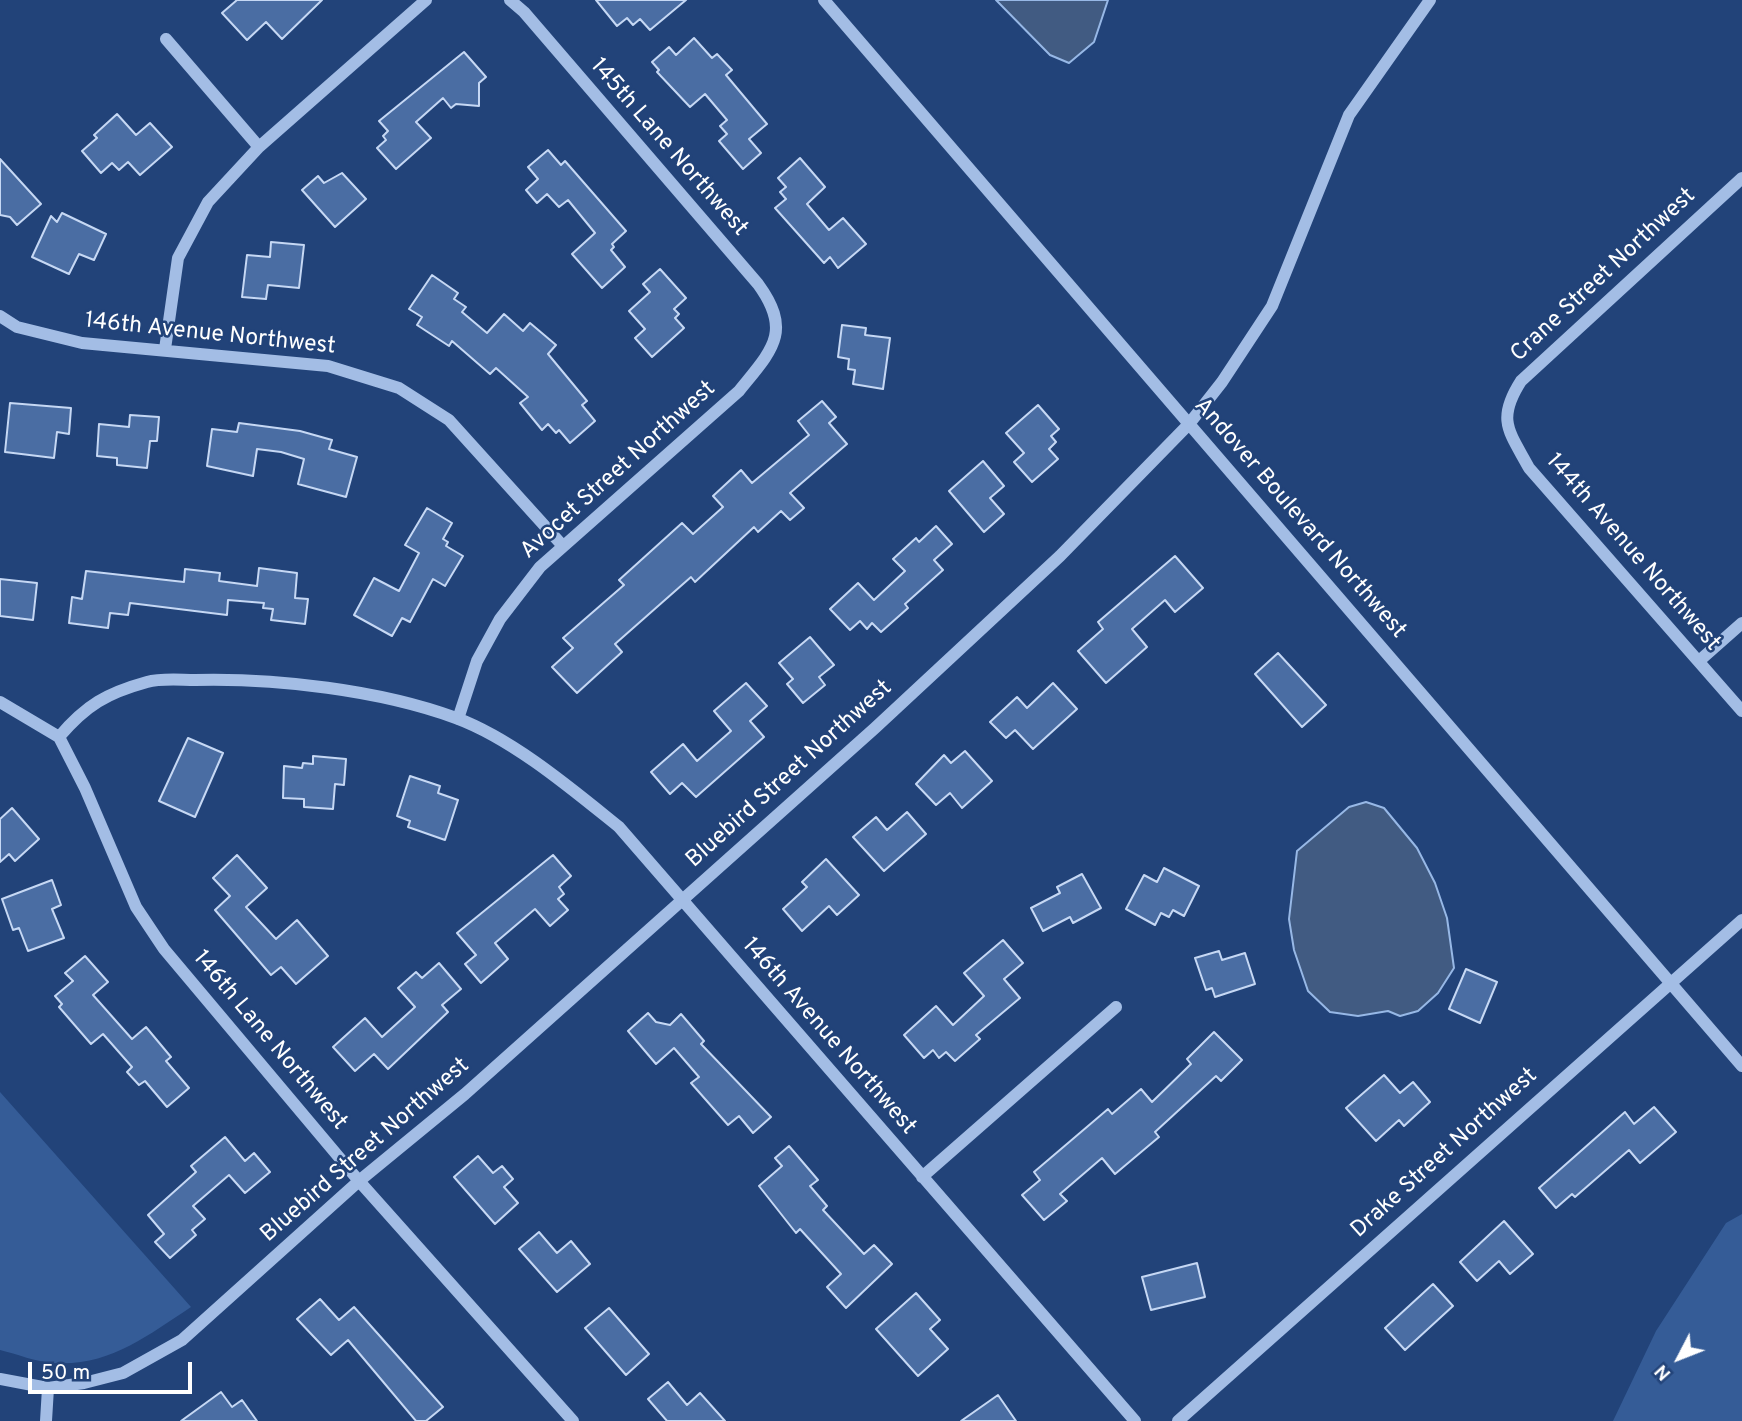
<!DOCTYPE html>
<style>
body{margin:0}
#map{position:relative;width:1742px;height:1421px;overflow:hidden;background:#224379;font-family:Overpass,sans-serif}
canvas{display:block}
.north{position:absolute;left:1644px;top:1323px;width:70px;height:70px;-webkit-text-stroke:5px #224379;paint-order:stroke;rotate:228deg;font-size:19px;font-weight:700;line-height:28px;text-align:center;color:#fff}
.north::after{content:'';display:block;margin:auto;width:24px;height:32px;background:#fff;clip-path:polygon(50% 0,100% 100%,50% 72%,0 100%)}
.scale{position:absolute;left:28px;top:1362px;width:164px;height:32px;box-sizing:border-box;border:4px solid #fff;border-top:0;padding-left:9px;font-size:21px;line-height:24px;white-space:nowrap;color:#fff;-webkit-text-stroke:5px #224379;paint-order:stroke}
</style>
<div id="map">
<canvas width="1742" height="1421"></canvas>
<div class="north">N</div>
<div class="scale">50 m</div>
</div>
<script>
const context = document.querySelector('canvas').getContext('2d');
context.lineJoin = 'round';
function paint(path, color) { context.fillStyle = color; context.fill(path, 'evenodd'); }
function trace(path, color, width, dash) { context.strokeStyle = color; context.lineWidth = width; context.lineCap = dash ? 'butt' : 'round'; context.setLineDash(dash || []); context.stroke(path); }
function write(font, color, halo, rows, align = 'center') {
  context.font = font + ' Overpass,sans-serif'; context.lineWidth = 5; context.setLineDash([]); context.textBaseline = 'middle'; context.strokeStyle = halo; context.fillStyle = color; for (const [text, x, y, turn = 0] of rows) {
    context.save(); context.translate(x, y); context.rotate((+turn || 0) * Math.PI / 180); context.textAlign = isNaN(turn) ? turn : align; if (halo) context.strokeText(text, 0, 0); context.fillText(text, 0, 0); context.restore();
  }
}
paint(new Path2D(`
 M0 1092 191 1307C147 1336 108 1367 53 1363 36 1362 17 1354 0 1350Z
 M1742 1214V1421H1613L1656 1331 1726 1223Z`), '#355c97');
const water = new Path2D(`
 M996 0H1108L1094 42 1069 63 1050 55Z
 M1366 802 1384 808 1417 848 1435 883 1447 918 1454 968 1438 993 1418 1011 1400 1016 1388 1011 1358 1016 1330 1012 1308 991 1294 950 1289 919 1297 851 1349 807Z`);
paint(water, '#415b82');
trace(water, '#97b8e6', 2);
const building = new Path2D(`
 M237 0H322L282 39 266 22 247 40 222 13Z
 M596 0H686L650 30 640 19 633 25 627 18 617 26Z
 M694 38 712 58 717 54 732 70 726 75 767 124 749 139 761 153 743 169 719 141 727 134 720 126 727 120 705 94 690 107 657 72 659 70 652 62 669 47 676 55Z
 M464 52 486 77 479 83V106L456 104 451 108 443 98 416 122 431 138 396 169 377 148 386 140 383 136 388 131 379 121Z
 M117 114 136 135 150 123 172 147 140 175 128 162 119 170 112 163 101 173 82 151 97 138 94 135Z
 M548 150 561 165 565 161 626 231 612 244 614 247 611 250 625 267 602 288 572 254 595 233 568 200 559 207 547 194 537 203 526 190 538 179 528 167Z
 M800 158 825 187 807 204 829 230 843 218 866 244 838 268 830 257 824 263 775 208 786 199 780 192 786 187 778 178Z
 M0 159 41 204 17 225 10 217 0 215Z
 M342 173 366 199 335 227 302 190 318 176 324 183Z
 M62 213 106 234 94 260 79 254 69 274 32 257 51 216 57 222Z
 M271 242 304 245 299 288 268 285 266 299 242 297 247 255 270 257Z
 M660 269 686 298 674 309 679 314 675 318 684 328 652 357 635 338 645 329 629 311 650 292 643 284Z
 M432 275 458 293 454 299 466 307 462 312 487 333 504 314 523 331 530 323 556 345 548 354 587 401 582 405 595 421 570 443 559 430 556 433 548 424 542 430 520 403 528 397 496 368 490 374 452 341 449 346 417 325 422 317 409 309Z
 M842 325 866 328 865 335 890 338 883 389 853 384 855 370 848 369 849 359 838 357Z
 M822 401 836 417 829 423 847 444 790 493 804 508 790 520 781 511 758 532 754 527 695 582 691 577 615 644 622 652 577 693 552 667 573 648 563 638 624 585 619 580 682 523 693 534 723 507 713 496 741 470 752 483 809 435 798 421Z
 M10 403 71 408 69 434 57 432 54 458 5 452Z
 M1038 405 1059 429 1051 436 1056 442 1049 449 1058 459 1032 482 1014 462 1024 453 1006 433Z
 M130 415 159 417 157 441H150L147 468 117 465V458L97 456 99 424 129 427Z
 M239 423 300 431 332 440 329 449 357 457 346 497 298 484 304 459 281 452 257 449 253 476 207 466 212 429 237 432Z
 M983 461 1004 486 990 498 1004 514 984 532 949 491Z
 M427 508 452 523 443 539 448 542 446 546 463 556 445 586 433 579 410 622 402 618 392 636 354 615 374 578 399 591 419 553 405 545Z
 M936 526 952 544 934 560 943 570 905 604 908 608 881 632 872 623 867 629 860 621 850 630 830 609 858 583 874 600 905 571 893 559 916 538 919 542Z
 M1175 556 1203 588 1175 612 1165 600 1132 629 1147 647 1106 683 1078 651 1103 629 1098 622Z
 M259 568 297 573 295 598 308 599 305 624 271 620 273 609 263 608 264 603 228 600 227 615 130 603 128 615 110 613 108 628 69 623 72 597 82 599 86 571 184 582 185 569 220 573 219 581 257 586Z
 M0 579 37 583 33 620 0 616Z
 M810 637 834 665 819 677 825 685 803 703 787 684 793 679 779 663Z
 M1278 653 1326 705 1302 727 1255 674Z
 M746 683 767 706 750 721 764 737 696 797 682 783 670 794 651 772 683 744 697 761 731 731 714 711Z
 M1053 683 1077 709 1033 749 1015 730 1006 738 990 722 1017 697 1027 708Z
 M188 738 223 753 195 817 159 801Z
 M965 751 992 781 962 808 950 793 936 805 916 784 944 755 951 763Z
 M313 756 346 759 344 785 335 784 333 809 304 807V799L283 798 284 766 302 768 303 763 313 764Z
 M410 776 440 786 438 793 458 800 445 840 408 827 410 821 397 816Z
 M12 808 39 839 15 861 9 854 0 862V819Z
 M907 812 926 834 884 871 853 837 876 817 887 830Z
 M237 855 267 888 246 907 276 939 297 920 328 956 296 984 281 967 271 975 215 910 230 896 213 878Z
 M553 855 571 876 559 887 564 894 558 899 568 910 550 926 535 909 495 943 508 959 481 983 465 964 476 955 457 933Z
 M826 859 859 895 837 915 829 906 802 931 783 909 807 887 802 882Z
 M1164 868 1199 886 1184 916 1173 910 1169 917 1161 913 1155 925 1126 909 1144 875 1157 882Z
 M1082 874 1101 908 1073 923 1070 917 1043 931 1031 908 1060 893 1057 887Z
 M52 880 61 905 52 909 64 938 28 951 19 928 13 930 2 899Z
 M1003 940 1023 963 1004 979 1020 998 976 1035 980 1039 955 1061 946 1052 939 1058 933 1050 924 1058 904 1035 936 1006 953 1025 984 996 964 973Z
 M1219 951 1222 960 1245 953 1255 984 1215 997 1212 988 1206 990 1195 958Z
 M85 956 108 982 93 995 132 1039 146 1027 171 1057 166 1061 189 1088 167 1107 145 1081 139 1085 127 1072 132 1067 103 1034 91 1044 59 1007 62 1004 55 996 73 981 65 973Z
 M439 963 461 989 442 1005 448 1012 388 1069 374 1054 355 1071 333 1047 365 1018 382 1037 415 1007 398 988 416 972 422 978Z
 M1466 969 1497 982 1480 1023 1449 1009Z
 M648 1013 656 1022 670 1025 681 1014 704 1041 701 1044 771 1117 753 1133 739 1116 728 1125 691 1083 699 1077 674 1048 656 1064 628 1031Z
 M1214 1032 1242 1060 1221 1081 1216 1076 1155 1132 1159 1137 1115 1174 1102 1158 1060 1194 1067 1201 1044 1220 1022 1195 1040 1180 1034 1172 1108 1109 1112 1114 1141 1089 1152 1102 1191 1064 1187 1059Z
 M1384 1075 1400 1093 1413 1082 1430 1102 1404 1126 1399 1120 1376 1141 1346 1108Z
 M1654 1107 1676 1132 1640 1163 1629 1150 1575 1197 1572 1194 1556 1208 1539 1188 1625 1112 1634 1124Z
 M225 1137 245 1161 254 1153 270 1172 245 1193 229 1175 193 1206 205 1219 192 1230 196 1235 170 1258 155 1242 164 1234 148 1215 196 1172 191 1166Z
 M789 1146 818 1180 810 1186 827 1206 823 1210 864 1254 874 1245 892 1264 846 1308 827 1287 841 1274 800 1229 796 1233 759 1186 782 1166 775 1158Z
 M478 1156 493 1173 502 1166 513 1179 504 1187 518 1203 495 1224 454 1177Z
 M1504 1221 1533 1254 1510 1274 1499 1261 1477 1281 1460 1262Z
 M539 1232 557 1253 571 1241 590 1264 557 1292 519 1249Z
 M1197 1263 1205 1297 1151 1310 1142 1277Z
 M1433 1284 1453 1306 1405 1350 1385 1328Z
 M916 1293 940 1320 930 1329 948 1349 918 1376 876 1329Z
 M320 1299 339 1320 354 1307 443 1407 426 1421H416L348 1340 331 1355 297 1319Z
 M609 1308 649 1354 626 1375 585 1328Z
 M668 1382 687 1405 700 1393 725 1421H667L648 1399Z
 M221 1392 232 1407 242 1400 257 1421H181Z
 M998 1395 1016 1421H961Z`);
paint(building, '#4a6da3');
trace(building, '#c6d8f4', 2);
trace(new Path2D(`
 M824 0 1742 1066
 M166 39 259 147
 M1742 178 1521 381C1496 420 1509 431 1529 468L1742 711
 M0 316 17 327 82 343 328 366 399 388 449 420 562 545
 M165 349 178 258 208 202 259 147 426 0
 M1699 661 1742 623
 M0 702 59 737 85 788 136 907 164 949 359 1181 573 1421
 M458 719 477 661 500 619 540 567 739 391C772 350 793 332 758 284L524 12 510 0
 M59 737C86 705 107 693 147 682 161 678 180 680 195 680 276 678 380 690 456 718 513 739 573 790 619 827L1135 1421
 M922 1177 1116 1007
 M0 1379 48 1388 84 1383 123 1373 182 1340 359 1181 465 1094 875 728 1060 556 1189 424 1222 382 1272 306 1349 115 1430 0
 M46 1421 48 1388
 M1178 1421 1742 920`), '#a3bde5', 12);
write('23px', '#fff', '#224379', [
 ["145th Lane Northwest",668,148,49],
 ["Crane Street Northwest",1604,276,-43],
 ["146th Avenue Northwest",210,335,6],
 ["Avocet Street Northwest",619,471,-42],
 ["Andover Boulevard Northwest",1299,519,49],
 ["144th Avenue Northwest",1632,553,49],
 ["Bluebird Street Northwest",790,775,-42],
 ["146th Avenue Northwest",828,1037,49],
 ["146th Lane Northwest",269,1041,50],
 ["Bluebird Street Northwest",366,1151,-41],
 ["Drake Street Northwest",1445,1154,-42]
]);
</script>
